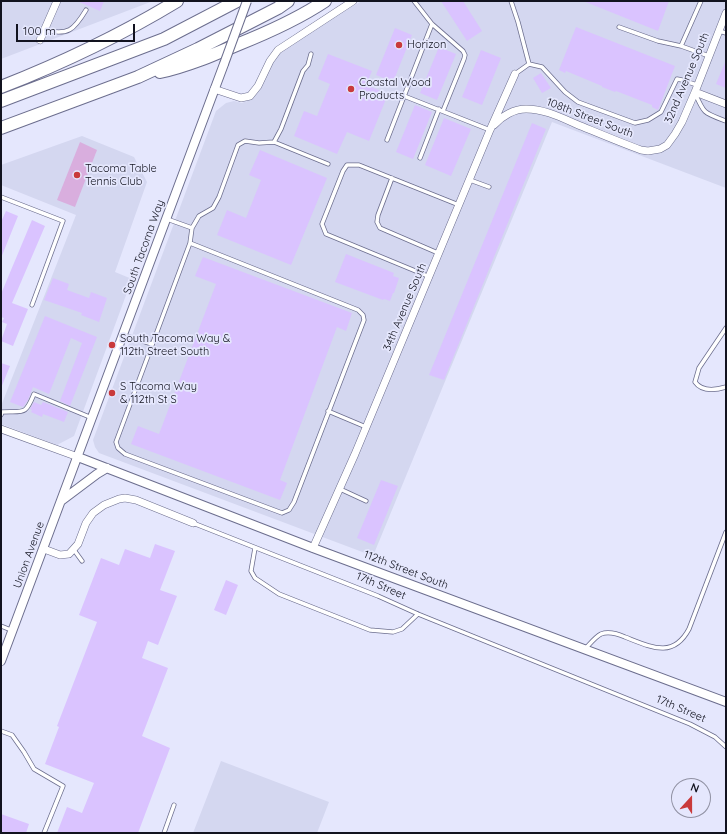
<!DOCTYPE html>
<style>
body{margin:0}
#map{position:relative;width:727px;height:834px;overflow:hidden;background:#e5e7fd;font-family:Quicksand,sans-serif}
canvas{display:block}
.frame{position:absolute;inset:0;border:2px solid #12131f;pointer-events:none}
.north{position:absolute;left:671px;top:778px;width:40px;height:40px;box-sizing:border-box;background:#e5e7fd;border:1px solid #9192a4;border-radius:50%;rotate:21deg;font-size:11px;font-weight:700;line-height:16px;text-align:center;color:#12131f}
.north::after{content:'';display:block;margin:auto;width:14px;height:18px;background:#c93a3b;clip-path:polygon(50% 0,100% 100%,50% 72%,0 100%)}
.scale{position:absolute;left:16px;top:24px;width:119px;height:18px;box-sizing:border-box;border:2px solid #12131f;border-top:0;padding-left:5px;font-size:12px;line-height:14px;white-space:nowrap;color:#12131f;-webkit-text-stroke:3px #e5e7fd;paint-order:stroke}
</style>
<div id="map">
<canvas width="727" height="834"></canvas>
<div class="frame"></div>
<div class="north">N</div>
<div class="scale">100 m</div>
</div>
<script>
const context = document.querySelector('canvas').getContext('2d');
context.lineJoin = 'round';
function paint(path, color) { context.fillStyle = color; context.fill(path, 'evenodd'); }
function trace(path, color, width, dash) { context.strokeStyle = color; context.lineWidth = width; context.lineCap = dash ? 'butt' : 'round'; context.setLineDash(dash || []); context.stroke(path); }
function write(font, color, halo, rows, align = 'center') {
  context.font = font + ' Quicksand,sans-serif'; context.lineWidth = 3.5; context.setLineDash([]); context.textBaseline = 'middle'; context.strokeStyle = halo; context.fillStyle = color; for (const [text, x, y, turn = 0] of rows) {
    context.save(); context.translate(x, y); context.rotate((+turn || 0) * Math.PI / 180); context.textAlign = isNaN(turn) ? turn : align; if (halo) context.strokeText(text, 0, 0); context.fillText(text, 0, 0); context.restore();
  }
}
paint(new Path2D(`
 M1 1H153L1 59Z
 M362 1H726V188L552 122 373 556 99 453 95 447 93 440 216 111 226 103 234 101 242 103 252 99 257 93 275 57 297 37Z
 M82 136 134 157 147 182 115 272 132 279 74 436 57 445 1 424V406L76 215 1 185V165Z
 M221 761 329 802 317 833H193Z`), '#d4d7f0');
paint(new Path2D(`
 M80 142 97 150 75 207 57 200Z`), '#d9aede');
paint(new Path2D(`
 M77 1H104L100 11Z
 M441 1H463L482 31 467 41Z
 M583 1H669L658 31Z
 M576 27 675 66 658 110 652 107V105L616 91 615 92 602 87V86L566 71 565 73 559 70Z
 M395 28 412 35 393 82 376 75Z
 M439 47 456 54 437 100 420 93Z
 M481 50 501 58 482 105 462 97Z
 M328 54 372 71 366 85 388 94 369 141 347 132 337 154 294 136 304 111 317 116 330 84 318 79Z
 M726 60V88L716 84Z
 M541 73 551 88 542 93 533 78Z
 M415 105 432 112 413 159 396 152Z
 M444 118 471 129 451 176 425 165Z
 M532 123 546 129 444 380 429 375Z
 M260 150 327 178 291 265 217 235 227 210 246 218 261 180 249 175Z
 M6 211 18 216 1 258V222Z
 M32 220 45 226 12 303 28 309 13 346 1 341 7 324 2 322 4 318 1 317V294Z
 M346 254 394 273 393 276 399 278 394 293H393L390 301 384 299 383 300 335 282Z
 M203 257 352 313 346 331 337 327 280 480 287 483 280 500 131 444 138 426 159 434 216 284 195 276Z
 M53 278 69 284 67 290 89 298 91 292 107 298 99 322 81 315 82 313 44 300Z
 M45 316 97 337 70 406 60 401 82 343 71 338 49 394 33 387 28 400 23 407 10 402Z
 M1 363 10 366 1 388Z
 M34 402 41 405 43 402 68 412 64 422 43 414 42 417 31 412 32 410 30 409Z
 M381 480 398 486 374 545 357 538Z
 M155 544 175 551 160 590 177 596 158 645 148 641 142 658 168 668 142 736 170 748 138 833H57L67 807 82 813 94 783 45 764 59 727 57 726 97 622 79 615 101 558 119 565 125 549 150 558Z
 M226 580 238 585 226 615 214 610Z
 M1 814 29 824 26 833H1Z`), '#dac3ff');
const service = new Path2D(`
 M414 1 432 24 463 51 465 55 464 59 443 111
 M511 1 518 22 529 64
 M619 27 658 41 681 46 709 56
 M44 30C68 36 74 30 86 10
 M719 31 726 33
 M681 46 701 1
 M515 74 529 64 542 67 565 92 578 102 635 123 648 120 661 112 677 79 682 80 697 85
 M695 93C704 114 704 113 726 121
 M404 96 490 130
 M387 140 432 24
 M274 142 328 164
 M420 158 439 109
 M392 178 378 215 377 222 380 228 438 253
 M470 180 489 187
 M1 197 63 221 32 305
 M167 219 192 228
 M190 243 358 310 363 315 364 320 294 502 289 510 282 513 125 454 118 448 116 442 190 243 192 228 199 216 213 208 219 197 238 145 245 141 259 143 274 142 281 129 303 71 308 65 311 54
 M430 277 326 234 322 224 343 171 347 165H359L459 205
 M726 328 699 368 695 382C702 392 716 390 726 387
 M123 335 152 344
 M328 411 366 427
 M1 415 2 412C24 411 25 416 34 394L92 418
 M340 489 366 501
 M193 523 378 596 418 614 690 724 715 737 726 747
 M255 548 251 571 255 578 279 594 370 630 393 632 402 629 418 614
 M74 550 82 561
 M1 626 11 630
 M585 649C590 644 595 637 601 634 609 631 618 634 625 637 651 647 673 659 689 629L726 532
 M1 731 12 735 24 752 34 769 63 786 44 833
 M164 833 174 805`);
const minor = new Path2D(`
 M40 40 57 1
 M214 89 241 98 250 96 258 86 270 61 278 50 353 1
 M695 92 726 104
 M494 125C502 116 514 109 526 109 544 109 560 117 576 124 598 133 619 142 641 150L648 151 660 149 667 145 675 134 682 122 695 92 726 13
 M1 429 78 457
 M313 548 355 454 490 130 515 74
 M44 549 60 555 69 554 78 544 86 523 93 513 104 505 119 499 125 498 136 500 193 523`);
const tertiary = new Path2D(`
 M78 457 313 548 726 702
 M61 501 97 474 107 468
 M1 661 224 64`);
const motorway = new Path2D(`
 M160 72C187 66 213 55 239 44 269 32 298 19 325 1
 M1 87C62 63 121 35 177 1
 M1 101 164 39 237 1
 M1 128 138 77 198 49 278 8 288 1`);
trace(service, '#6c6e8e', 5);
trace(minor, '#6c6e8e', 8);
trace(tertiary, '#6c6e8e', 10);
trace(motorway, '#6c6e8e', 14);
trace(service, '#fff', 3.5);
trace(minor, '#fff', 7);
trace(tertiary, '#fff', 8);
trace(motorway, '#fff', 12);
const tertiaryBridge = new Path2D(`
 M224 64 247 1`);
trace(tertiaryBridge, '#6c6e8e', 10, []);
trace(tertiaryBridge, '#fff', 8);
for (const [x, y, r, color] of [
 [399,45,4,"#c93a3b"],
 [351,89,4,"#c93a3b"],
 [77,175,4,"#c93a3b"],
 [112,345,4,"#c93a3b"],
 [112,393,4,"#c93a3b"]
]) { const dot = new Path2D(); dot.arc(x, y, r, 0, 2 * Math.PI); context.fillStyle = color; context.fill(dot); trace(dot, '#e5e7fd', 1.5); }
write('11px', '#12131f', '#e5e7fd', [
 ["Horizon",407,45],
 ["Coastal Wood",359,83],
 ["Products",359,96],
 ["Tacoma Table",85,169],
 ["Tennis Club",85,182],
 ["South Tacoma Way &",120,339],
 ["112th Street South",120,352],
 ["S Tacoma Way",120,387],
 ["& 112th St S",120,400]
], 'left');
write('11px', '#12131f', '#e5e7fd', [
 ["32nd Avenue South",687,78,-67],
 ["108th Street South",590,118,21],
 ["South Tacoma Way",144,247,-70],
 ["34th Avenue South",405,307,-67],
 ["Union Avenue",29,555,-70],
 ["112th Street South",406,570,21],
 ["17th Street",381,586,23],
 ["17th Street",681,709,23]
]);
</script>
